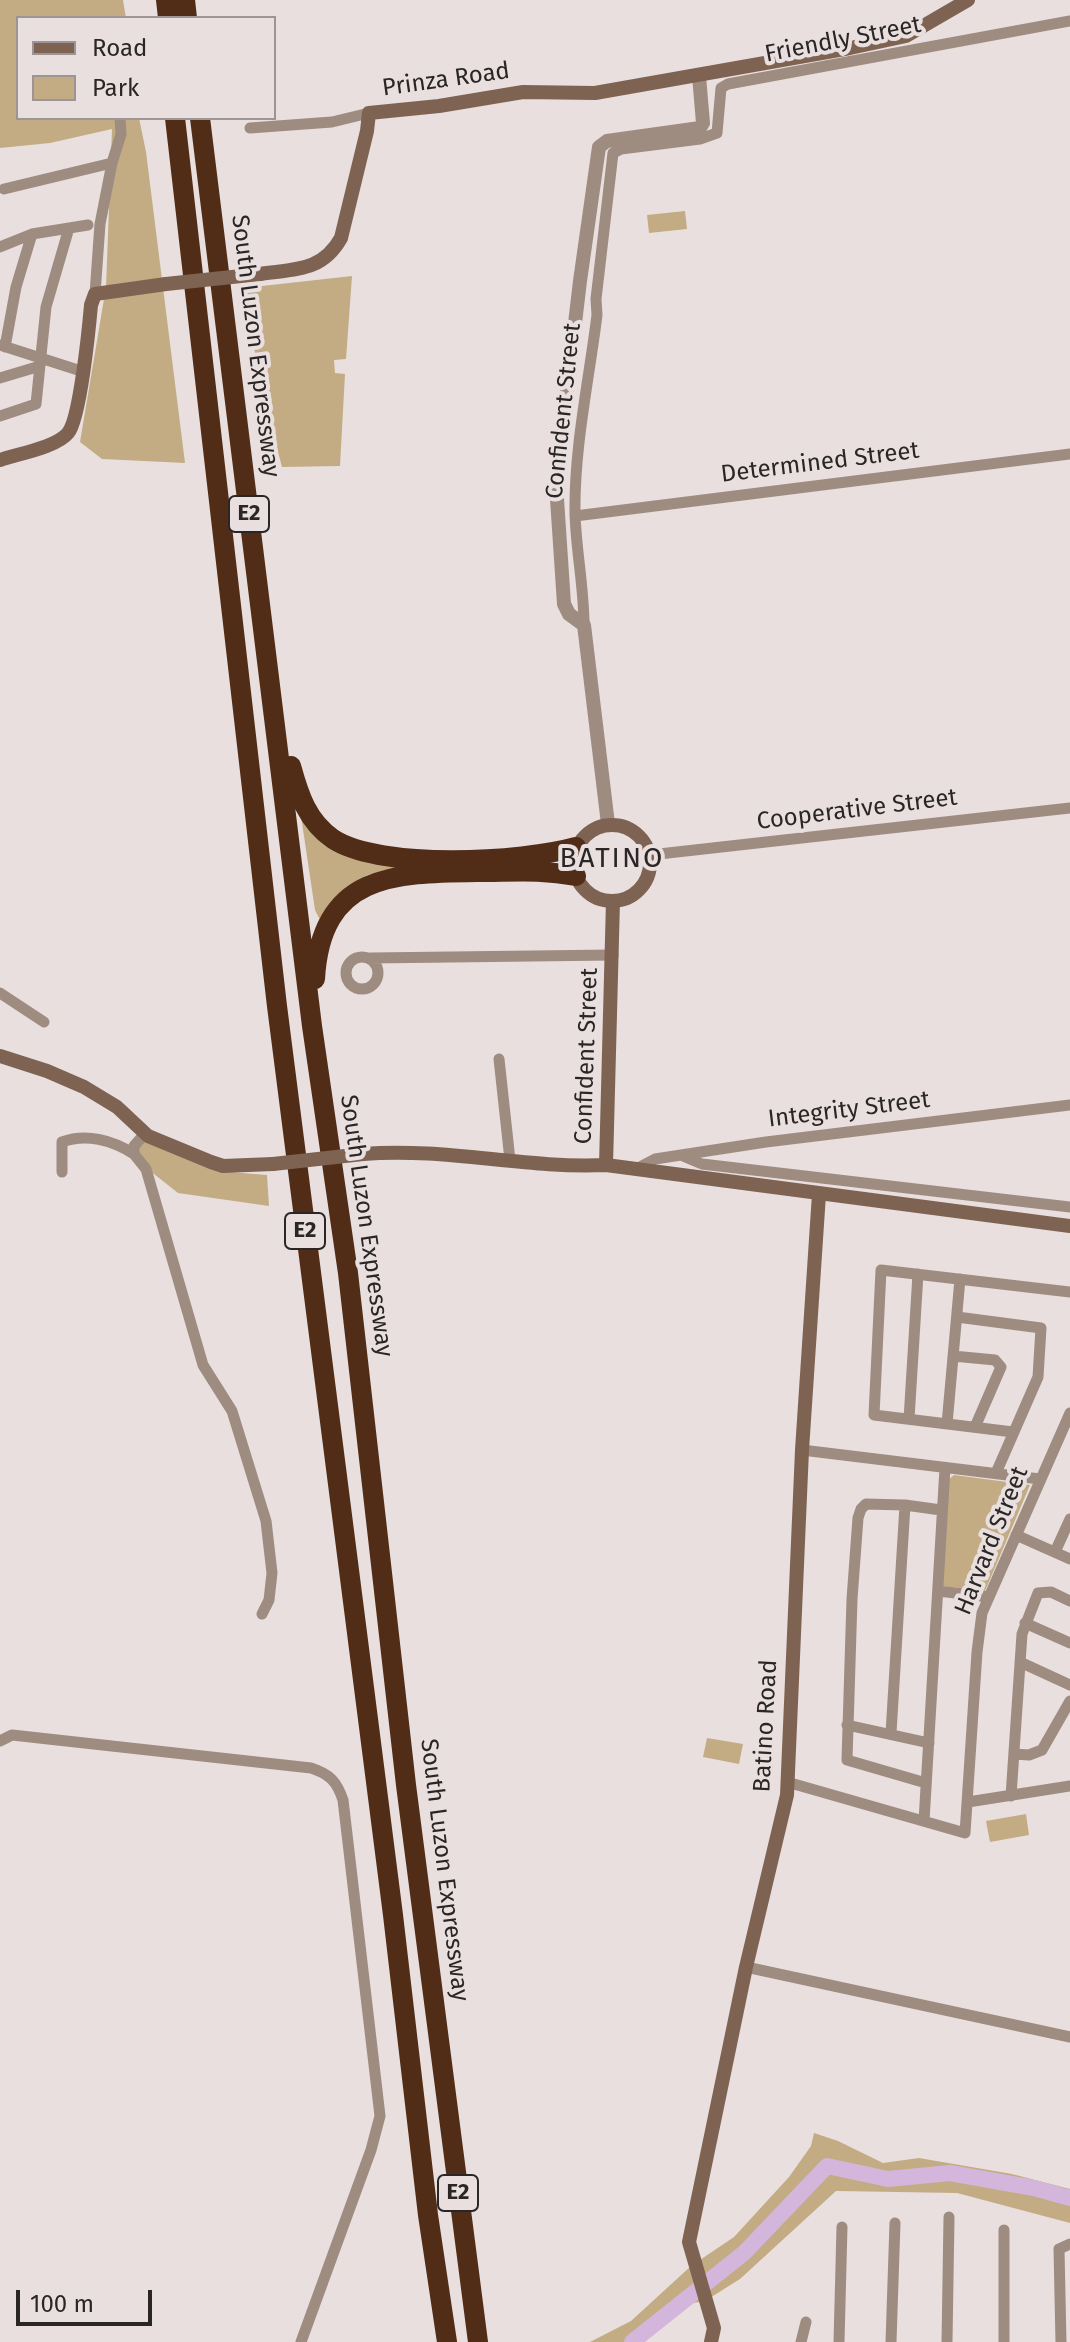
<!DOCTYPE html>
<style>
body{margin:0}
#map{position:relative;width:1070px;height:2342px;overflow:hidden;background:#e9dfdf;font-family:"Fira Sans",sans-serif}
canvas{display:block}
.legend{position:absolute;left:16px;top:16px;width:260px;height:104px;box-sizing:border-box;background:#e9dfdf;border:2px solid #9d9595;margin:0;padding:10px 14px;list-style:none;font-size:24px;color:#2a2626}
.legend li{display:flex;align-items:center;gap:16px;height:40px}
.legend b{width:40px;border:2px solid #9d9595}
.scale{position:absolute;left:16px;top:2290px;width:136px;height:36px;box-sizing:border-box;border:4px solid #2a2626;border-top:0;padding-left:10px;font-size:24px;line-height:28px;white-space:nowrap;color:#2a2626;-webkit-text-stroke:6px #e9dfdf;paint-order:stroke}
</style>
<div id="map">
<canvas width="1070" height="2342"></canvas>
<ul class="legend">
<li><b style="height:10px;background:#7e6353"></b>Road</li>
<li><b style="height:22px;background:#c3ac83"></b>Park</li>
</ul>
<div class="scale">100 m</div>
</div>
<script>
const context = document.querySelector('canvas').getContext('2d');
context.lineJoin = 'round';
function paint(path, color) { context.fillStyle = color; context.fill(path, 'evenodd'); }
function trace(path, color, width, dash) { context.strokeStyle = color; context.lineWidth = width; context.lineCap = dash ? 'butt' : 'round'; context.setLineDash(dash || []); context.stroke(path); }
function write(font, color, halo, rows, align = 'center') {
  context.font = font + ' "Fira Sans",sans-serif'; context.lineWidth = 8; context.setLineDash([]); context.textBaseline = 'middle'; context.strokeStyle = halo; context.fillStyle = color; for (const [text, x, y, turn = 0] of rows) {
    context.save(); context.translate(x, y); context.rotate((+turn || 0) * Math.PI / 180); context.textAlign = isNaN(turn) ? turn : align; if (halo) context.strokeText(text, 0, 0); context.fillText(text, 0, 0); context.restore();
  }
}
paint(new Path2D(`
 M0 0H123L126 18H18V118H139L146 152 185 463 102 459 80 442 106 287 112 129 50 143 0 148Z
 M685 211 687 229 649 233 647 215Z
 M352 276 346 359 334 360 335 373 345 374 340 466 282 467 261 389 244 288Z
 M301 816 391 863 395 869C357 872 340 892 321 922L315 910Z
 M145 1132 217 1171 267 1175 269 1206 178 1193 125 1151Z
 M954 1475 1030 1485 985 1591 942 1586 948 1480Z
 M707 1738 743 1744 739 1764 703 1757Z
 M1026 1814 1029 1835 990 1842 986 1821Z
 M814 2133 838 2141 883 2163 919 2158 1012 2174 1070 2189V2223L957 2193 836 2191 740 2279 705 2301 681 2305 632 2342H590L631 2321 691 2266 734 2237 789 2177 811 2146Z`), '#c3ac83');
trace(new Path2D(`
 M632 2342 744 2253 827 2166 888 2179 950 2173 1034 2188 1070 2198`), '#d4b6dd', 16);
trace(new Path2D(`
 M250 128 332 122 369 113
 M4 189 112 163
 M0 247 32 234 88 225
 M95 294 100 224 112 163 121 134 120 118
 M0 345 81 371
 M5 347 16 287 32 234
 M0 378 40 366
 M0 416 36 404 46 307 69 228
 M575 516 1070 454
 M584 625C584 587 576 551 575 513 574 448 589 380 597 315L596 299 613 153 621 149 700 139 717 133 721 88 728 84 1070 21
 M650 855 1070 808
 M346 973a16 16 0 1 1 32 0a16 16 0 1 1-32 0Z
 M370 958 613 955
 M0 993 44 1022
 M499 1059 510 1160
 M148 1136 142 1137 134 1146V1154L146 1169 203 1365 232 1411 266 1521 272 1573 269 1600 262 1614
 M683 1156 702 1164 1070 1207
 M636 1169 655 1159 766 1142 1070 1105
 M62 1172V1142C86 1133 112 1140 134 1154
 M957 1317 1041 1328 1038 1377 996 1473
 M953 1356 995 1360 1001 1367 975 1427
 M909 1419 918 1274
 M947 1424 960 1279
 M1013 1432 874 1415 881 1270 1070 1292
 M802 1450 1040 1479
 M1016 1535 1070 1559
 M1055 1552 1070 1519
 M938 1591 989 1597
 M1025 1623 1070 1643
 M1020 1662 1070 1685
 M847 1725 929 1743
 M891 1733 905 1505
 M0 1741 12 1735 311 1768C330 1774 337 1782 343 1800L380 2116 371 2150 301 2342
 M1014 1754 1029 1755 1042 1750 1070 1701
 M787 1782 965 1833 977 1652 982 1613 1070 1413
 M926 1783 847 1760 852 1599 858 1518 861 1509 866 1504 905 1505 941 1510
 M1011 1796 1022 1634 1038 1593 1051 1592 1070 1601
 M968 1802 1070 1786
 M924 1821 945 1468
 M746 1967 1070 2037
 M801 2342 806 2322
 M839 2342 842 2227
 M891 2342 895 2223
 M947 2342 949 2217
 M1004 2342V2230
 M1061 2342 1059 2249 1070 2244`), '#9f8c81', 11);
trace(new Path2D(`
 M608 824 584 625 569 614 564 604 556 484 580 281 599 147 607 141 700 128 703 123 699 76`), '#9f8c81', 14);
trace(new Path2D(`
 M260 274C294 269 322 272 341 238L367 131 369 113 439 106 523 92 595 93 850 48 906 36 968 0
 M0 460C18 454 57 447 68 433 80 419 89 328 91 305L95 294 166 284
 M574 863a38 38 0 1 1 76 0a38 38 0 1 1-76 0Z
 M0 1056 47 1071 84 1087 117 1107 148 1136 211 1162 223 1166 273 1164
 M363 1154C445 1147 525 1169 606 1165L1070 1226
 M606 1165 613 901
 M711 2342 714 2328 689 2242 746 1967 787 1795 802 1450 819 1194`), '#7e6353', 14);
trace(new Path2D(`
 M166 0 168 18
 M185 0 187 18
 M175 118 277 1006 393 1915 428 2215 447 2342
 M200 118 312 1026 348 1273 406 1785 478 2342
 M291 766C299 795 307 821 333 839 381 870 522 862 576 847
 M315 979C321 874 393 873 477 872 513 872 540 869 576 876`), '#512d17', 20);
trace(new Path2D(`
 M166 284 260 274
 M273 1164 363 1154`), '#7e6353', 14);
for (const [x, y, w] of [
 [249,514,40],
 [305,1231,40],
 [458,2193,40]
]) { const box = new Path2D(); box.roundRect(x - w / 2, y - 18, w, 36, 6); context.fillStyle = '#e9dfdf'; context.fill(box); trace(box, '#2a2626', 2); }
write('bold 22px', '#2a2626', null, [
 ["E2",249,514],
 ["E2",305,1231],
 ["E2",458,2193]
]);
write('24px', '#2a2626', '#e9dfdf', [
 ["Friendly Street",843,40,-11],
 ["Prinza Road",446,80,-8],
 ["South Luzon Expressway",255,346,83],
 ["Confident Street",564,411,-84],
 ["Determined Street",820,463,-7],
 ["Cooperative Street",857,810,-7],
 ["Confident Street",587,1056,-88],
 ["Integrity Street",849,1110,-7],
 ["South Luzon Expressway",366,1226,82],
 ["Harvard Street",992,1541,-68],
 ["Batino Road",766,1726,-87],
 ["South Luzon Expressway",444,1870,83]
]);
context.letterSpacing = '2px';
write('28px', '#2a2626', '#e9dfdf', [
 ["BATINO",612,859]
]);
context.letterSpacing = '0px';
</script>
